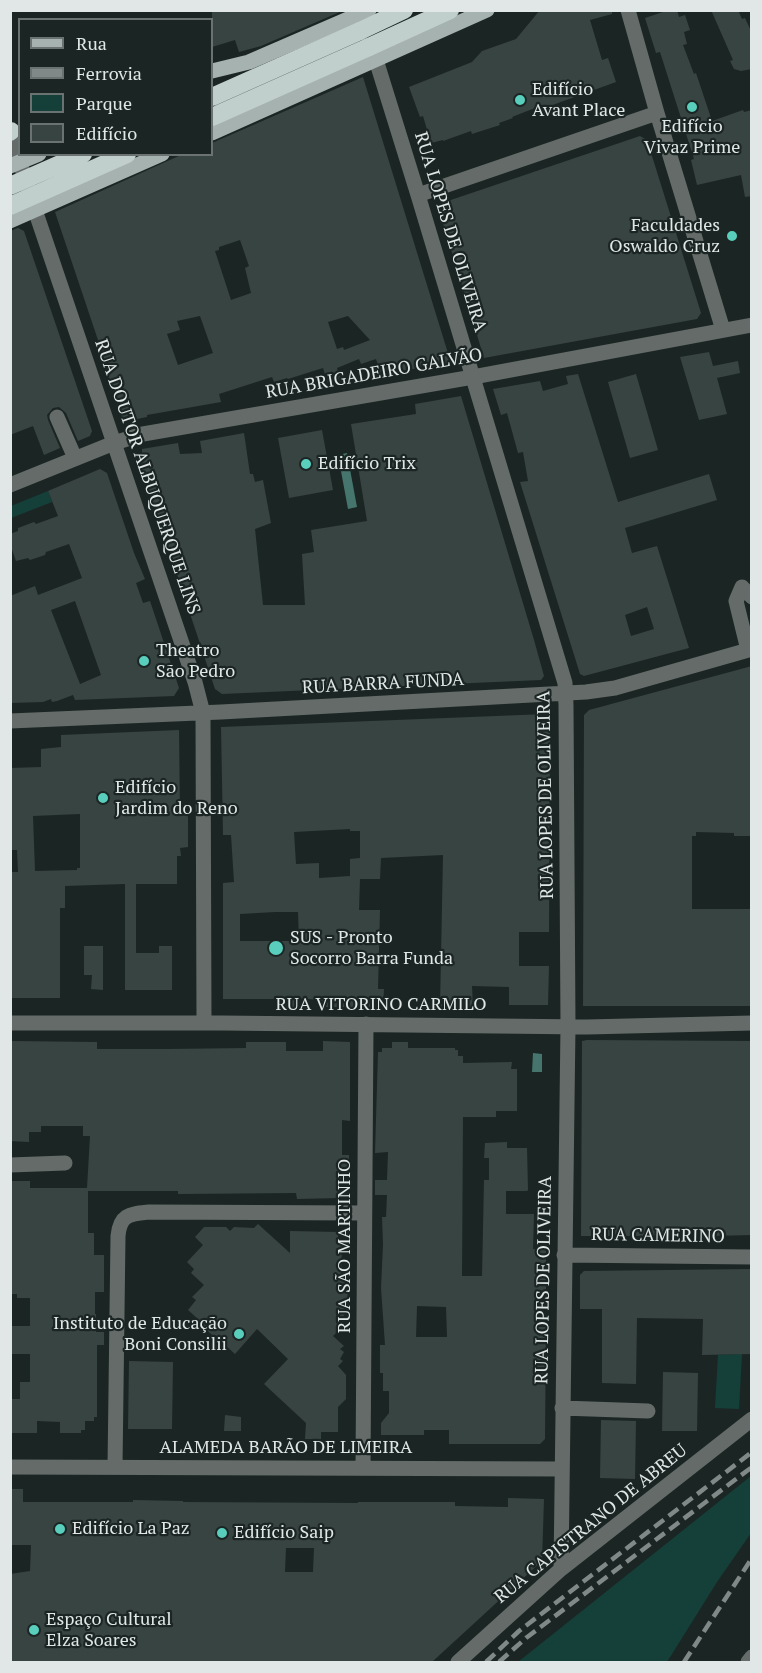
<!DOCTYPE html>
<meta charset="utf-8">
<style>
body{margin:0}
#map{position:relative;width:762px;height:1673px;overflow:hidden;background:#1b2624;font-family:"PT Serif",serif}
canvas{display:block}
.frame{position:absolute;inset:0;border:12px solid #e0e7e6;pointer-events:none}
.legend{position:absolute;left:18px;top:18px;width:195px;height:138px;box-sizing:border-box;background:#1b2624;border:2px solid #6a7372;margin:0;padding:8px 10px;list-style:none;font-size:18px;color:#e0e7e6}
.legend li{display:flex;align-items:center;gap:12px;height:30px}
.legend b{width:30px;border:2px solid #6a7372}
</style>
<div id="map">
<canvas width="762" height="1673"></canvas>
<div class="frame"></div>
<ul class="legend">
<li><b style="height:8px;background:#a6b2b0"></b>Rua</li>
<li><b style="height:8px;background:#808987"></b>Ferrovia</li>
<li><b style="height:16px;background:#15403a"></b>Parque</li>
<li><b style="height:16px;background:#384442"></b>Edifício</li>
</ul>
</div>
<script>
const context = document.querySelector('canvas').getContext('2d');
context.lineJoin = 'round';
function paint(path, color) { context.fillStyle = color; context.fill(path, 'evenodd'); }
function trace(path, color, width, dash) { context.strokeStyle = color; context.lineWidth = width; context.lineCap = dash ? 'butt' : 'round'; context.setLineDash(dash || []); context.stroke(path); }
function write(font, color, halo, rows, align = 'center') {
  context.font = font + ' "PT Serif",serif'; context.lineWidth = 4.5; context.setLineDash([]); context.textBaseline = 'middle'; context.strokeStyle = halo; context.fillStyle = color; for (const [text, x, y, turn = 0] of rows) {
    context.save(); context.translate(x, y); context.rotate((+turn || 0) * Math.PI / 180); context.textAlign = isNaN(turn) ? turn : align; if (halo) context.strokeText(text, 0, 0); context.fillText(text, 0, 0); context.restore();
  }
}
paint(new Path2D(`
 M48 491 52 502 11 518V506Z
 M742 1354 739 1409 715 1408 718 1355Z
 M751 1476V1533L717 1582 667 1662H518Z`), '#15403a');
paint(new Path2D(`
 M347 453 357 507 348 509 338 455Z
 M533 1053 542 1054V1072H532Z`), '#45756d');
paint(new Path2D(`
 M212 10H342V11L261 46 239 52 235 40 212 47Z
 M540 10H612V14L590 20 602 60 608 58 616 82 536 111 535 108 512 117 513 118 499 123 500 125 472 134 471 131 443 141V140L431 143 423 116 420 117 409 87 472 62 482 51 516 39Z
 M669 10H677L679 17 685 15 690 30 684 32 687 44 683 45 694 74 696 73 712 121 743 110 744 112 752 110V196L745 197 741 175 697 185 691 160 694 159 660 52 656 53 645 18Z
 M711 10H738L742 19 745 18 752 33V69L741 71 734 69 730 61 733 60Z
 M363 77 451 363 381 374 376 359 361 364 359 359 337 368 341 381 328 384 323 368 288 379 287 378 274 382 272 377 219 394 221 402 147 415V417L127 421 122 418 101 355 98 344 99 343 55 212 183 154H212V143ZM240 240 249 266 245 268 251 293 231 300 215 251 219 250V247ZM200 316 213 353 178 365 167 334 180 330 177 321ZM348 316 370 340 344 350 343 347 337 349 328 322Z
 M640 136 647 140 701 313 697 319 484 358 439 210V204Z
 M18 228 24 231 92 431 90 436 78 441 66 413 59 407 53 408 47 415 48 420 60 448 44 455 33 426 10 435V231Z
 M709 352 713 366 738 361 740 373 717 378 727 414 699 420 680 357Z
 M578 374 618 502 709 474 717 500 625 528 632 553 657 546 689 648 584 676 580 674 520 482 528 481 523 452 518 453 507 413 501 415 493 389 540 381 543 391 568 384 566 376ZM647 607 654 629 631 636 625 615Z
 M636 374 658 450 630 458 608 382Z
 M461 396 534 640 544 676 541 680 222 694 215 689 149 490 147 489 136 458 142 456V449L178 443 180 454 202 453 200 441 244 433 250 474H253L255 482 263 480 271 523 255 529 263 605H305L302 554 314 552 311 530 367 521 351 424 416 414 415 404Z
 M322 430 333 490 289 498 278 438Z
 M100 469 107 473 134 553 145 579 136 583 143 603 150 601 179 688 174 696 75 700 73 695 57 701 52 702 51 699 43 702 10 703V596L35 586 38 595 82 578 69 544 46 552 45 555 30 560 28 558 16 561 10 544V534L18 531V528L34 522 36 524 58 516 48 491ZM75 601 101 675 80 684 51 610Z
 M752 666V836H734V833L696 832V836H692V909H752V1006H583L584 715 589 710Z
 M546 714 550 719 549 932H519V966H549L548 1005H509V987L472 986 473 1008 440 1007 443 855 381 858 380 879H360L359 910H380L378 989H384L383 1007H320V1000L295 998V1007H282V999H223V883L234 882 231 835H223L221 727ZM350 829V831H360V858L350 859V876L319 878V863L296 864 294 832ZM275 912H298L299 941H240V914Z
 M179 730 180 816 188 815V847L180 848 181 856H177V884H136V953H159V946H172V990H125V884L65 886V908H60V998H10V872H18L17 850H10V768L41 767V749L61 747V735ZM80 814V868H77V870L35 871 33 816Z
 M84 946H103V990L91 989 92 975H84Z
 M587 1040 752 1041V1235L711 1236V1228H679V1236H581L582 1046V1041Z
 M10 1041 97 1042V1049H167L246 1048V1042H286V1051H323V1041L350 1042V1121L342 1120V1155H349V1170H341V1198L297 1199 296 1193 178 1194V1191H88V1233H94V1255H104V1292H95V1314H96V1332H104V1345H97V1417H94V1421H85V1430H81V1433H60V1422L37 1421V1433H10V1399H20V1382H30V1354H10V1326H30V1298H17V1294H10V1181H30V1188H87L90 1136H83V1126H41V1132H29V1142L10 1141Z
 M392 1042H408V1048H455V1050H458V1056H463V1063L512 1062 511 1069H517V1111H496V1117H463L462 1276H482L484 1180H489V1158H484L485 1143 507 1142V1148H527L528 1190 527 1191H506V1214H534L533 1249H546V1290H544V1299H538V1327H546L545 1439 540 1444H449V1430H424V1435H381V1423L389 1413V1391H383V1373H380V1345H385L381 1288 383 1244 382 1217H386L387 1195H375V1180H387L388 1152 375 1153 378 1052H382V1048H392ZM417 1306 446 1307 447 1337H416Z
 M258 1224 290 1253V1231L338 1232V1239H342L341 1281H348L347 1312 338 1322 342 1327 333 1336 344 1346 340 1349 344 1352 340 1359 343 1361 338 1366 346 1375V1399L338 1407V1432H321V1439H305L306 1423 264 1384 288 1359 257 1329 235 1354 224 1344 223 1345 197 1321 198 1319 188 1310 196 1300 192 1297 204 1285 191 1273 194 1269 187 1262 203 1245 195 1237 204 1227H226L230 1231 234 1227 254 1228Z
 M752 1269V1354L702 1355 703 1319 637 1318 636 1384 602 1383V1309H580V1275L584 1271Z
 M129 1361 173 1362 172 1429H128Z
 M663 1372 698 1373 697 1431H662Z
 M225 1415 241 1417V1431H224Z
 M601 1420 636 1421 635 1479 600 1478Z
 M10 1489H23V1502H133V1500L183 1501V1502L358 1503V1502H455V1506L508 1507V1498L544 1499 542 1561 432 1662H10V1574L30 1571 31 1545H10ZM286 1548H314L313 1572H285Z`), '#384442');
trace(new Path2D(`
 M628 10 657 113 723 330
 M372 47 418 195 565 683 566 705 568 1026 561 1569
 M10 131 35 210 195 682 203 713 204 1023
 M418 195 657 113
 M57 417 75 458
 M10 485 114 443 143 434 473 377 752 325
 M748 650 736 601 742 587 752 597
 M10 721 221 712 586 692 615 688 752 649
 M10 1023H222L587 1027 752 1023
 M10 1165 65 1163
 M564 1255 752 1257
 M562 1408 648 1411
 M10 1467 562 1469
 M115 1467 118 1236C120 1214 130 1214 149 1212L364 1213
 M363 1468 366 1024
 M458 1662 561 1569 752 1419
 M748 1662 752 1657`), '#656b69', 15);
trace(new Path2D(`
 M212 71 249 62 369 10
 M212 133 487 10
 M10 166 39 154
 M10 221 162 154`), '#a6b2b0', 15);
trace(new Path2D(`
 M212 97 360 31
 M212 117 369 47
 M10 132 11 131`), '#c0cfcc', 18);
trace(new Path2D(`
 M486 1662 519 1631 752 1452
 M499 1662 526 1638 752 1467
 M684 1662 752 1558`), '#808987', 4.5, [12, 6]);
trace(new Path2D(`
 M360 31 404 10
 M369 47 450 10
 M10 186 83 154
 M10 206 127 154`), '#c0cfcc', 18);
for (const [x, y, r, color] of [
 [520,100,6,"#5acebd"],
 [692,107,6,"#5acebd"],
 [732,236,6,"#5acebd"],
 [306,464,6,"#5acebd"],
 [144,661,6,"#5acebd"],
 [103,798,6,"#5acebd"],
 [276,948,8,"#5acebd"],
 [239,1334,6,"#5acebd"],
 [60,1529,6,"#5acebd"],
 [222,1533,6,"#5acebd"],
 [34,1630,6,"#5acebd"]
]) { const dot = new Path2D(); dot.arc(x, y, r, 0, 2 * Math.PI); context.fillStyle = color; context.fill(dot); trace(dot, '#1b2624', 2); }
write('18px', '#e0e7e6', '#1b2624', [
 ["Edifício",532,90],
 ["Avant Place",532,111],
 ["Edifício",692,127,"center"],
 ["Vivaz Prime",692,148,"center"],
 ["Faculdades",720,226,"right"],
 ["Oswaldo Cruz",720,247,"right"],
 ["Edifício Trix",318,464],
 ["Theatro",156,651],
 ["São Pedro",156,672],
 ["Edifício",115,788],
 ["Jardim do Reno",115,809],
 ["SUS - Pronto",290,938],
 ["Socorro Barra Funda",290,959],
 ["Instituto de Educação",227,1324,"right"],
 ["Boni Consilii",227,1345,"right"],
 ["Edifício La Paz",72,1529],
 ["Edifício Saip",234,1533],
 ["Espaço Cultural",46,1620],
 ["Elza Soares",46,1641]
], 'left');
write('18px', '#e0e7e6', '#1b2624', [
 ["RUA LOPES DE OLIVEIRA",450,232,73],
 ["RUA BRIGADEIRO GALVÃO",374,374,-10],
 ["RUA DOUTOR ALBUQUERQUE LINS",147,477,71],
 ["RUA BARRA FUNDA",383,684,-3],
 ["RUA LOPES DE OLIVEIRA",546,795,-91],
 ["RUA VITORINO CARMILO",381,1005],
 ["RUA CAMERINO",658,1236,1],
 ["RUA SÃO MARTINHO",345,1246,-90],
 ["RUA LOPES DE OLIVEIRA",544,1280,-89],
 ["ALAMEDA BARÃO DE LIMEIRA",286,1448],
 ["RUA CAPISTRANO DE ABREU",591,1524,-39]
]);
</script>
